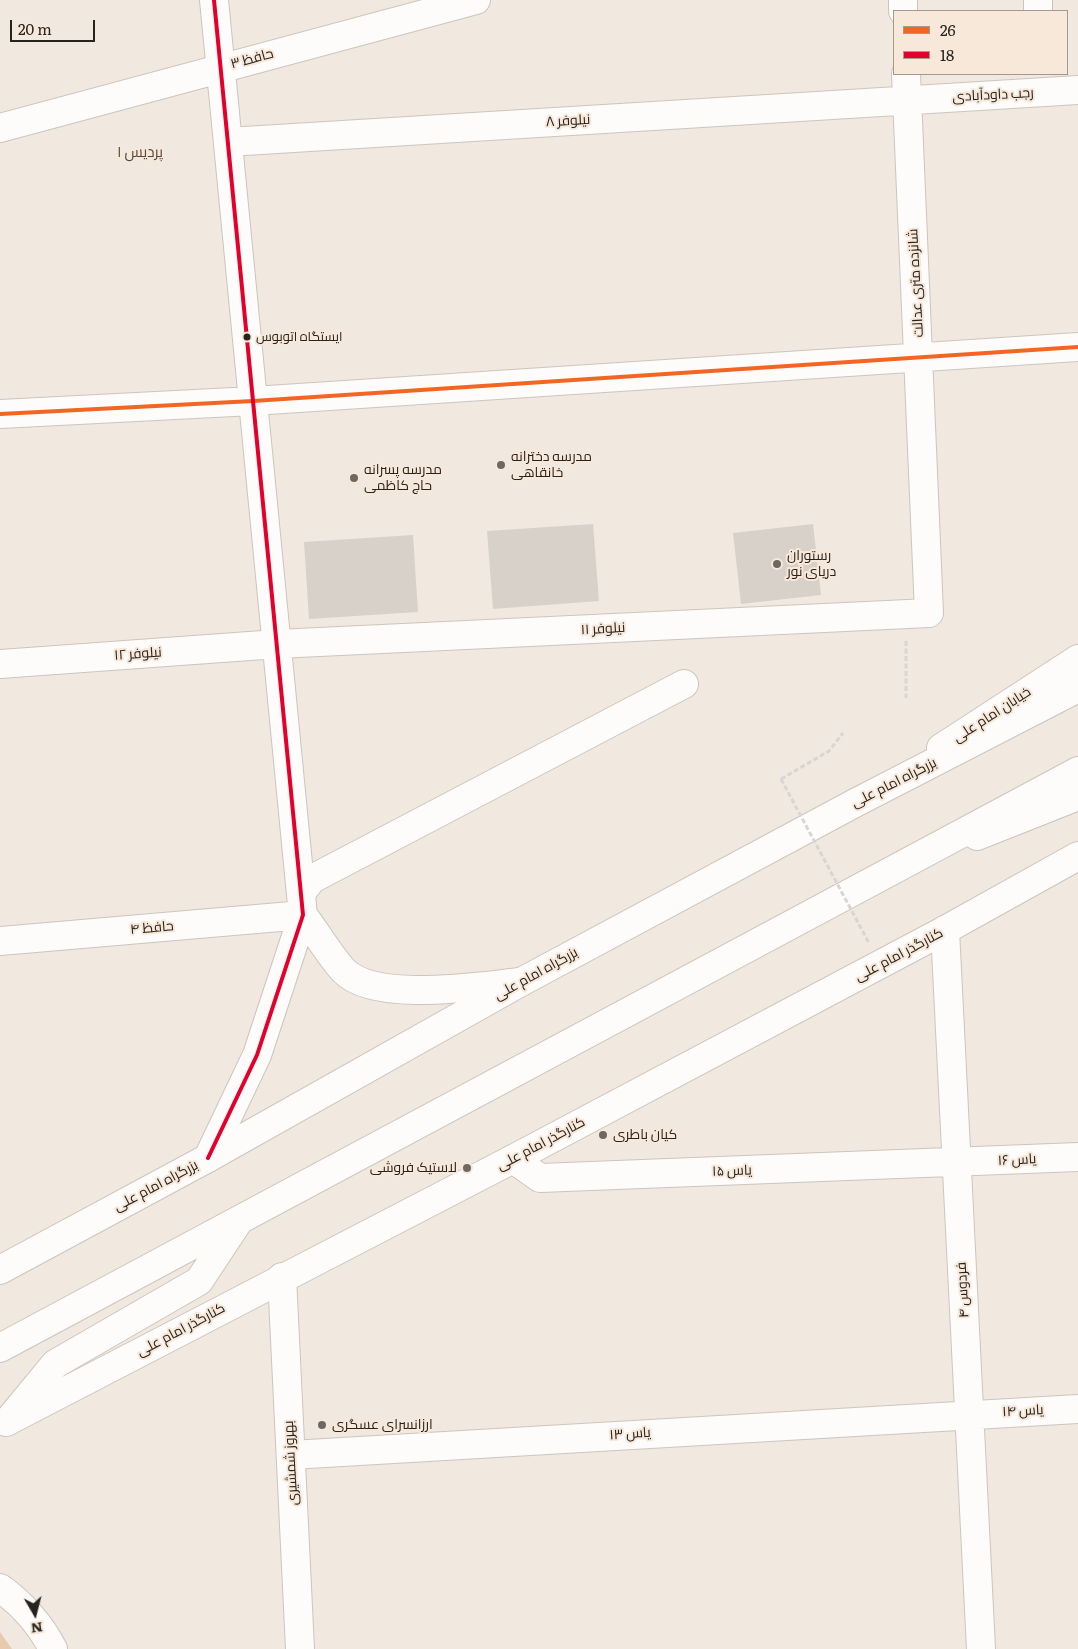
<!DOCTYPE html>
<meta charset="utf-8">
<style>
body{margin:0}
#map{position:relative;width:1078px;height:1649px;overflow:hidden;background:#f1e8e0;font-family:Literata,serif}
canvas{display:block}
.legend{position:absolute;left:893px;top:10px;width:175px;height:65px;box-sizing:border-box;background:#f7e8da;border:1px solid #a4998e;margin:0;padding:6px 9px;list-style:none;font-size:15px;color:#28231d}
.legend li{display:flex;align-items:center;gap:10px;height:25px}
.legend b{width:25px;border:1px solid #a4998e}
.north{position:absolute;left:10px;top:1589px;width:50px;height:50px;-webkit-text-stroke:4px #f7e8da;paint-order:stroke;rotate:172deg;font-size:14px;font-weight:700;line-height:20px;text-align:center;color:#28231d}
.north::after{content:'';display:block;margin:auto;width:18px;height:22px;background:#28231d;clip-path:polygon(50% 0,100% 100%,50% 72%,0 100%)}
.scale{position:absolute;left:10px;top:20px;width:85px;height:22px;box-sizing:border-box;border:2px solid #28231d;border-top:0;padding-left:6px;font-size:15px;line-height:18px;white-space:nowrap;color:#28231d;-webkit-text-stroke:4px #f7e8da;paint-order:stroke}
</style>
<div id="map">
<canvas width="1078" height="1649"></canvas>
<ul class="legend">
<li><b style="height:6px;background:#f26522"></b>26</li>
<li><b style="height:6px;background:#e4002b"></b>18</li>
</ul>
<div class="north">N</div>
<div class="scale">20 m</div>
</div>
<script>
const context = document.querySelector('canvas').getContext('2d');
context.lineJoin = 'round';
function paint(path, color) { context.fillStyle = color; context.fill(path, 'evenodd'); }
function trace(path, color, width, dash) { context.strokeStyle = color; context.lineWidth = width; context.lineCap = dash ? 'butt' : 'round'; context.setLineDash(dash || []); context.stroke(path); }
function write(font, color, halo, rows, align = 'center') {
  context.font = font + ' Literata,Cairo,serif'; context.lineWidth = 4; context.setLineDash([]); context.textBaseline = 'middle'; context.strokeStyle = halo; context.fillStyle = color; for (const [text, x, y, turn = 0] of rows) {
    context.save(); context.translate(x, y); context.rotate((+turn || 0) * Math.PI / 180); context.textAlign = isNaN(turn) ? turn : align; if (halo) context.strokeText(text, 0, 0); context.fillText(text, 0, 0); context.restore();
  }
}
paint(new Path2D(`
 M0 1632 12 1649H0Z`), '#e8caad');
paint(new Path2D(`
 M593 524 599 601 493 609 487 531Z
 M813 524 821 595 741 604 733 533Z
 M413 535 418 612 309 619 304 542Z`), '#d8d1ca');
const minor = new Path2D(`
 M903 0V11
 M1038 0V11
 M0 128 476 0
 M228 142 1078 90
 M0 414 253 401 1078 347
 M0 664 277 644 929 613 906 74
 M301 893 312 879 684 684
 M303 915C317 933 329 955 344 971 376 1003 479 986 521 982
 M945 930 981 1649
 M0 941 303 915
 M208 1158 257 1055 303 915 214 0
 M513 1159 540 1178 1078 1157
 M282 1277 300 1649
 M291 1455 1078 1409`);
const major = new Path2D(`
 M941 748 1078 659
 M977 836 1078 796
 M6 1422 513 1159 945 930 1078 856
 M0 1588C21 1603 41 1625 53 1649`);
const highway = new Path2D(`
 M0 1270 208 1158 521 982 855 803 1078 688
 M0 1348 1078 771
 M8 1421 55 1364 199 1281 238 1222`);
trace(minor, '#ccc5be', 30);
trace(major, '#ccc5be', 30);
trace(highway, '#ccc5be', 30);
trace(new Path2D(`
 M906 641V698
 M781 779 829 751 843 733`), '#d8d5d3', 3, [5, 2.5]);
trace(minor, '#fdfcfa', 28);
trace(major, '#fdfcfa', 28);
trace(highway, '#fdfcfa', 28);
trace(new Path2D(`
 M781 779 869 943`), '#d8d5d3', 3, [5, 2.5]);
trace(new Path2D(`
 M0 414 253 401 1078 347`), '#f26522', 4);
trace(new Path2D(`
 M208 1158 257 1055 303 915 214 0`), '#e4002b', 4);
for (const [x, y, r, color] of [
 [247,337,4.5,"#28231d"],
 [501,465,5,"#6e6861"],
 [354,478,5,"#6e6861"],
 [777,564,5,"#6e6861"],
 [603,1135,5,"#6e6861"],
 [467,1168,5,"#6e6861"],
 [322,1425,5,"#6e6861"]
]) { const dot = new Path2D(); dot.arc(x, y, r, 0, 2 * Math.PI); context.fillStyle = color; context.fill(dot); trace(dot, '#f7e8da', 2); }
write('13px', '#28231d', '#f7e8da', [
 ["ایستگاه اتوبوس",256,337]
], 'left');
write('14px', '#28231d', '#f7e8da', [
 ["حافظ ۳",252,59,-15],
 ["رجب داودآبادی",993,95,-3],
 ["نیلوفر ۸",568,121,-3],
 ["شانزده متری عدالت",916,283,-93],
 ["نیلوفر ۱۱",603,629,-3],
 ["نیلوفر ۱۲",138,654,-4],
 ["خیابان امام علی",992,715,-33],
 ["بزرگراه امام علی",894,783,-27],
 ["حافظ ۴",152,928,-5],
 ["کنارگذر امام علی",899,955,-28],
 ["بزرگراه امام علی",536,974,-29],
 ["کنارگذر امام علی",541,1144,-28],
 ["یاس ۱۶",1017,1160,-3],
 ["یاس ۱۵",732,1171,-2],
 ["بزرگراه امام علی",156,1186,-28],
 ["فردوس ۴",963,1290,-93],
 ["کنارگذر امام علی",181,1330,-28],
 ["یاس ۱۴",1023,1411,-3],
 ["یاس ۱۳",630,1434,-4],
 ["بهروز شمشیری",291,1463,-93]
]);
write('14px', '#28231d', '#f7e8da', [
 ["مدرسه دخترانه",511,457],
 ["خانقاهی",511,473],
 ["مدرسه پسرانه",364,470],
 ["حاج کاظمی",364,486],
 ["رستوران",787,556],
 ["دریای نور",787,572],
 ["کیان باطری",613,1135],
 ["لاستیک فروشی",457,1168,"right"],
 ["ارزانسرای عسگری",332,1425]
], 'left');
write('15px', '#54483d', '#f7e8da', [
 ["پردیس ۱",140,153]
]);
</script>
